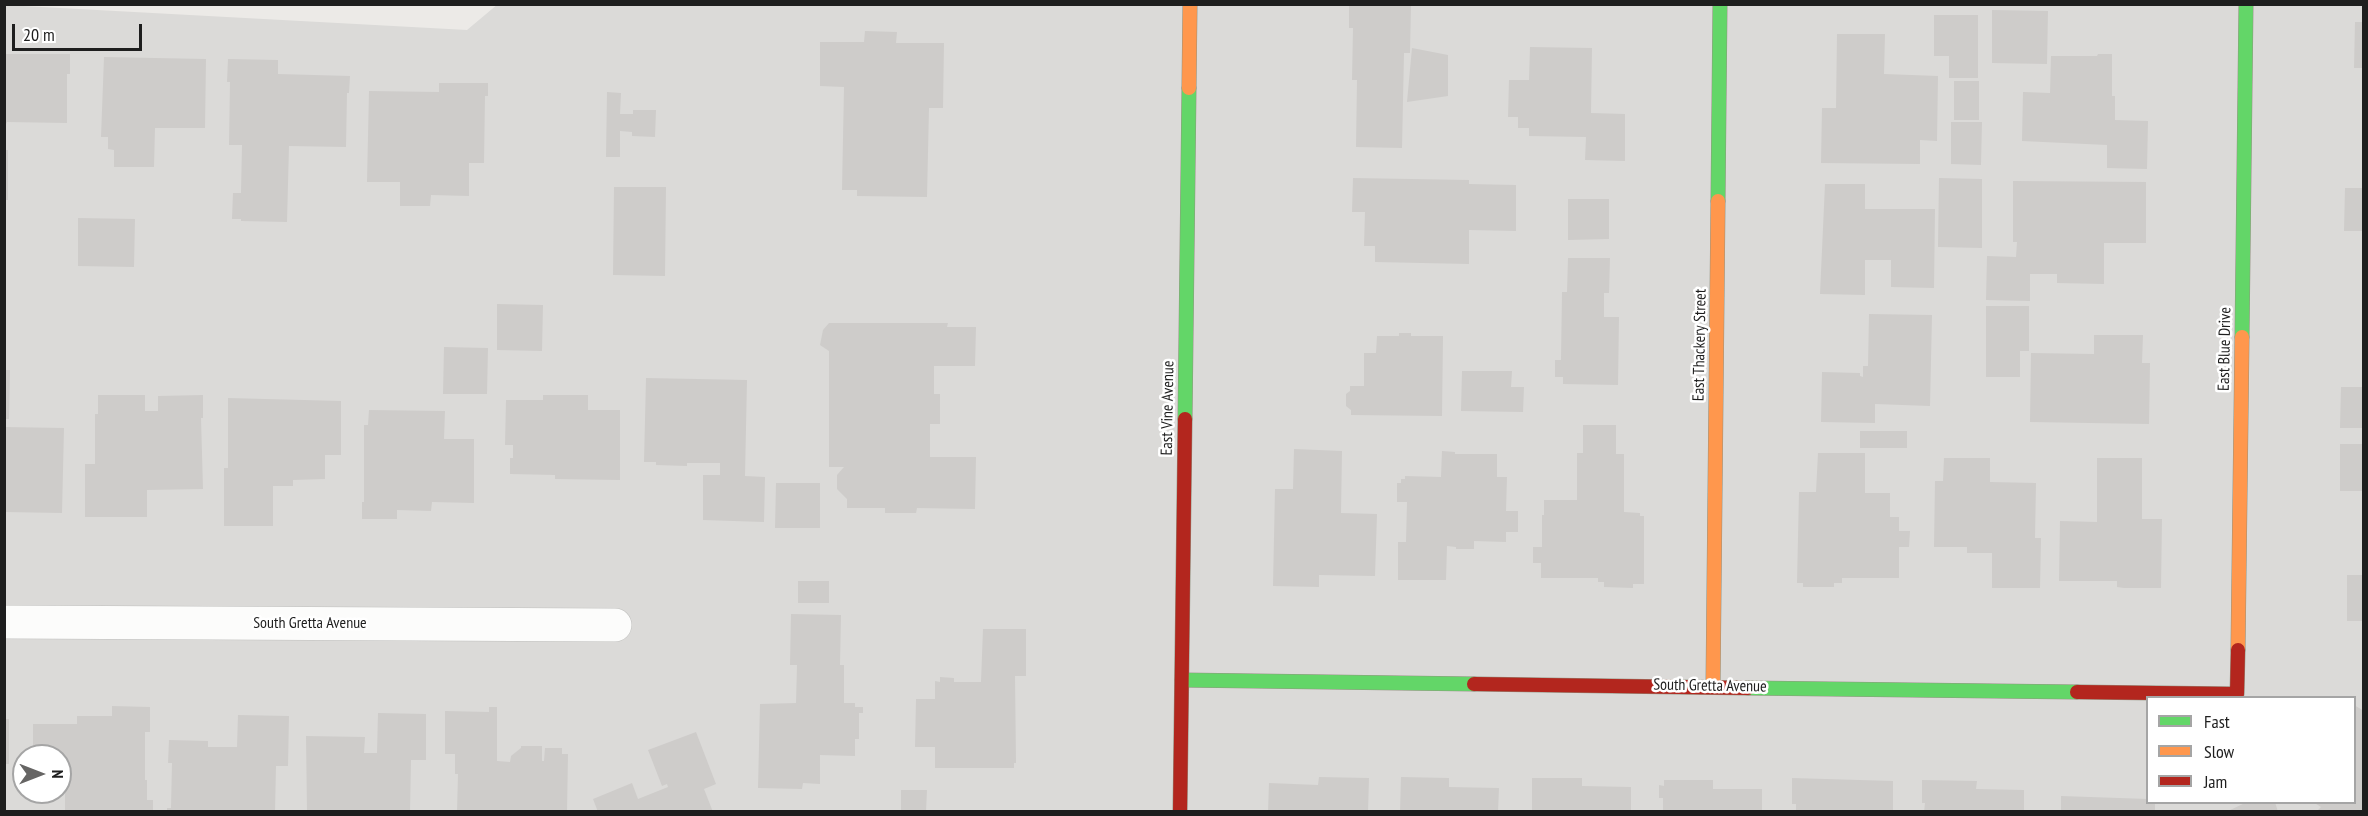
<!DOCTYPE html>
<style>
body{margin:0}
#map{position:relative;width:2368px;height:816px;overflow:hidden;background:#eceae7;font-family:"PT Sans Narrow",sans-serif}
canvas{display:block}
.frame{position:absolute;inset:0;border:6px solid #1e1e1e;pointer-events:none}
.legend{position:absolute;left:2146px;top:696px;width:210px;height:108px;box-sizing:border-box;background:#fff;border:2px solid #a5a5a5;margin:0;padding:8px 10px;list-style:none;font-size:18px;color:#1e1e1e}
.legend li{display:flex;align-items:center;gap:12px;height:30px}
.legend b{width:30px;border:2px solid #a5a5a5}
.north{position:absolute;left:12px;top:744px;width:60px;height:60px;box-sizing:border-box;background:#fff;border:2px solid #a5a5a5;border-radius:50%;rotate:90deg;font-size:16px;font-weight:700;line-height:24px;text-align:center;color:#1e1e1e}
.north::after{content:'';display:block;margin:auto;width:21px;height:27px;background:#666564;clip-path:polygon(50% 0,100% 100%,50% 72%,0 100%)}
.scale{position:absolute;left:12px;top:24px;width:130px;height:27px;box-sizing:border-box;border:3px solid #1e1e1e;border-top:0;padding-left:8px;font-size:18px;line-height:21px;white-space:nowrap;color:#1e1e1e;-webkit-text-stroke:4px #fff;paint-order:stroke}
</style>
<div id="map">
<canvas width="2368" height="816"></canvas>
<div class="frame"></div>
<ul class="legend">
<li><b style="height:8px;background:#63d668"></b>Fast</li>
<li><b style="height:8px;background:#ff974d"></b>Slow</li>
<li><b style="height:8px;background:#b3261e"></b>Jam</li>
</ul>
<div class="north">N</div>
<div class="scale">20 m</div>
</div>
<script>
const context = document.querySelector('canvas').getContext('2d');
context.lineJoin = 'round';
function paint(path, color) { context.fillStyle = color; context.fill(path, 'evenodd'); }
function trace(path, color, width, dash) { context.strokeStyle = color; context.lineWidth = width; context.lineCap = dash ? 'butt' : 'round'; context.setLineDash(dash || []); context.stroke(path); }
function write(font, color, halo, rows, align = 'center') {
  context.font = font + ' "PT Sans Narrow",sans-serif'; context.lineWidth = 5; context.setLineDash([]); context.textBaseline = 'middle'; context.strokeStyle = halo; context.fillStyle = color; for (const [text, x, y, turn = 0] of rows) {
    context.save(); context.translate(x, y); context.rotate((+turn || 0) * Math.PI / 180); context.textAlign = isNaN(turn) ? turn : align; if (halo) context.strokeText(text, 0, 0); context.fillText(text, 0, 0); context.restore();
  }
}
paint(new Path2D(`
 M498 4 2363 5V811L5 812V5L467 30ZM2148 698H2354V802H2148ZM24 756H60V792H24Z`), '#dbdad8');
paint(new Path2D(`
 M1349 4H1411L1410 53H1404L1402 148 1356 147 1357 80H1352L1353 28H1349Z
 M1992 10 2048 11 2047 64 1992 63Z
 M1934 15H1978V78H1949V56H1934Z
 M2355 22H2364V68H2354Z
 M865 31 897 32 896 43H944L943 108H929L927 197 857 196V190H842L844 87 820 86V42H864Z
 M1837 34H1885L1884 74 1938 76 1937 141 1920 140V164L1821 163 1822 108H1836Z
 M1530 47 1592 48 1591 113 1625 114V161L1585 160 1586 137 1529 136V128H1518V117H1508L1509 80H1529Z
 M1412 48 1448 55V96L1407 102Z
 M4 54H70V74H67V123L7 122 4 128Z
 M2098 54H2112V96H2115V120L2148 121 2147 169 2107 168V145L2022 141 2023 92 2050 93 2051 56H2097Z
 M104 57 206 59 205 128H155L154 167H114V150L108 149V137H101Z
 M228 59 278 60V74L350 76 349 93H347L346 147 289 146 287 222 241 221V219H232L233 193H241L242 145H229L230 82H227Z
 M1954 81H1979V120H1954Z
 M439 83H488V96H485L484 163H469V196L431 195 430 206H400V182H367L369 91 439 92Z
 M607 92 621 93 620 114H633V110H656L655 137 632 136V132L620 131V157H606Z
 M1951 122H1982L1981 165 1951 164Z
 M4 150H8V200H4Z
 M1353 178 1469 180V184L1516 185V231L1469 230V264L1375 262V246H1364L1365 212H1352Z
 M1939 178 1982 179V248L1938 247Z
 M2013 181 2146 182V243H2104V284L2057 283V274H2030V301L1986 300 1987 256 2016 257 2017 242H2013Z
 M1825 184H1865V209H1935L1934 288 1891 287V260H1865V295L1820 294Z
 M614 187H666L665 276 613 275Z
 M2345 188H2364V231H2344Z
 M1568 199H1609V239L1568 240Z
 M78 218 135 219 134 267 78 266Z
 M1568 258H1610L1609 293H1604V317H1619L1618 385 1563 384V377H1555V360H1561L1562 292H1567Z
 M497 304 543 305 542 351 497 350Z
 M1986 306H2029V351H2020V377H1986Z
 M1869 314 1932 315 1930 406 1875 404V423L1821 422 1822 372 1860 373V376L1863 377V366H1868Z
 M829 323H948L947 327H976L975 366H934V394H940V424H930V457H976L975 509 917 508 916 513H885V508H847V499L837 489V475L844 467H829V351L820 345 823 330Z
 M1399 333H1411V336H1443L1442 416 1351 415V410L1346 406V394L1350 391V386H1364V353H1376L1377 336H1399Z
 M2094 335H2143L2142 363H2150L2149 424 2030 422 2031 353 2094 354Z
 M444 347 488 348 487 394H443Z
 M4 370H10L9 419H4Z
 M1462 371H1512L1511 387H1524L1523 412 1461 411Z
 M646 378 747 380 745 476 765 477 764 522 703 520V475H720V463H687V466L656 465V462H644Z
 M2341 387H2364V428H2340Z
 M98 395H145V411H158V396L203 395V418H201L203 489 147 490V517H85V464H95V414H98Z
 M543 395H588V410H620V480L555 479V475L510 474V458H513V445H505L506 400H543Z
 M228 398 341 401V455H325V479L293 480V486H273V526H224V468H228Z
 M369 410 445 411 444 439H474V503L432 502 431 511 397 510V519H362V502H364V425H368Z
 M1583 425H1616V454H1624V512L1640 513V516H1644V584H1633V588L1604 587V582H1598V578H1541V563H1533V547H1542V515H1544V500H1577V453H1583Z
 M4 427 64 428 62 513 4 512Z
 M1860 431H1907V448H1860Z
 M2340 444H2364V491H2340Z
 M1294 449 1342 451 1341 513 1377 514 1375 576 1319 575V587L1273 586 1275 489H1293Z
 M1442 451 1455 452V454H1497V477H1507L1506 511H1518V532H1506V542L1474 541V549H1456V547L1447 546 1446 580H1398V542H1406L1407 502H1397V483H1401V479H1405V476L1441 477Z
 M1818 453H1865V493H1890V517H1899V531H1910L1909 547H1899V578H1842V583H1834V587H1803V583H1797L1799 492H1816Z
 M1944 458H1990V482L2036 483 2035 538H2041L2040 588H1992V553H1967V547H1934L1935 481H1943Z
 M2097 458H2142V519H2162L2161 588H2124L2117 587V581H2059L2060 521 2097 522Z
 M776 483H820V528H775Z
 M2347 575H2364V621H2347Z
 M798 581H829V603H798Z
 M791 614 841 615 840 665H844V703H855V707H863V713H859V739H855V756L820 755V784L803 783 802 789 758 788 760 704 796 703 797 665H790Z
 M983 629H1026V676H1015L1016 763H1014V768H935V747H915L916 699H935V681L940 682V677L954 678V682H981Z
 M2354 705 2364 711V812H2320L2318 810 2321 807 2313 802H2354Z
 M112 706 150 707V732H145V780H147V800H153V812H65V786H60V756H36V753H33V724H77V716H112Z
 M489 707H497V761L510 762 511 756 521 748V746H542V761H544L545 748H562V754H568L567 812H457L458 774H455V754H445V711L489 712Z
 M378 713 426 714V760H411L410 812H307L306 736 365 737 364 753H377Z
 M238 715 289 716 288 766H276L275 812H167V808H171L172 763H168L169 740 208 741V747H237Z
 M4 719H9V764H4Z
 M696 732 716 784 704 789 713 812H598L593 799 632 783 638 799 668 787 667 784 662 786 648 750Z
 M1319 777 1369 778 1368 812H1268L1269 783 1318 785Z
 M1401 777 1449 778V787L1499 788 1498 812H1400Z
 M1532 778H1582V786L1631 787V812H1532Z
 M1792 778 1893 781V812H1796V804H1792Z
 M1664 780H1713V789H1762V812H1663V798H1659V785L1664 786Z
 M1922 780 1977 781 1976 789 2024 790V812H1924L1925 803H1922Z
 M901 790H927L926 812H901Z
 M2061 796 2148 799V802H2155V812H2061Z
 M2247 802H2275L2278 812H2226Z`), '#ceccca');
const street = new Path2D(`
 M4 622 615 625`);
const fast = new Path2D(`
 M1718 201 1720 4
 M2242 337 2246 4
 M1185 419 1189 88
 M1182 680 1474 684
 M1748 688 2077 692`);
const slow = new Path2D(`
 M1189 88 1190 4
 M2238 650 2242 337
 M1713 686 1718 201`);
const jam = new Path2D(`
 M1474 684 1748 688
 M2077 692 2237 694 2238 650
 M1180 812 1185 419`);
trace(street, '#bfbfbd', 34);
trace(fast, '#939381', 15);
trace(slow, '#939381', 15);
trace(jam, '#939381', 15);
trace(street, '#fcfcfb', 33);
trace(fast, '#63d668', 14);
trace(slow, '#ff974d', 14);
trace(jam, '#b3261e', 14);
write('16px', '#1e1e1e', '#fff', [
 ["East Thackery Street",1700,345,-89],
 ["East Blue Drive",2225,349,-89],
 ["East Vine Avenue",1168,408,-89],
 ["South Gretta Avenue",310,623],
 ["South Gretta Avenue",1710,686,1]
]);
</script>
